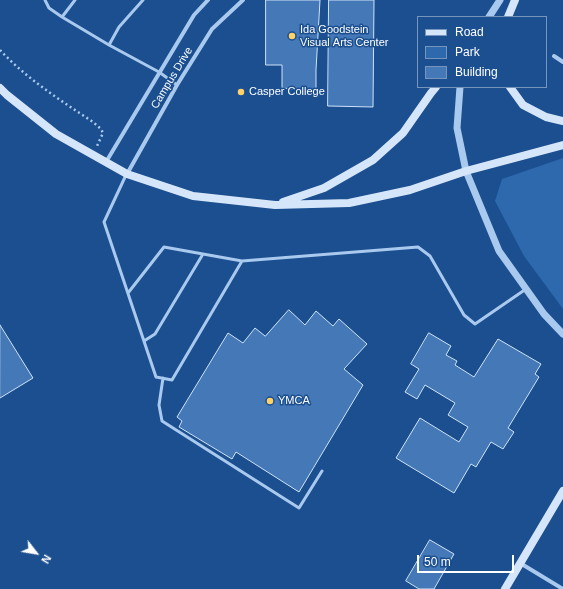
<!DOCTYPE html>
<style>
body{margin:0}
#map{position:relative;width:563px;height:589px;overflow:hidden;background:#1b4f8f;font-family:Arial,sans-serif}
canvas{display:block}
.legend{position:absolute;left:417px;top:16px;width:130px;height:72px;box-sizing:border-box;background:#1b4f8f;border:1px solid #7695bc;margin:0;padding:5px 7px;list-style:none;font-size:12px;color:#fff}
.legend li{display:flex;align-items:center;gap:8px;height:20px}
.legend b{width:20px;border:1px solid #7695bc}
.north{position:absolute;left:16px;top:533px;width:40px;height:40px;-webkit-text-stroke:3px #1b4f8f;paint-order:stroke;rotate:121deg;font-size:11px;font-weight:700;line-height:16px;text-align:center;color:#fff}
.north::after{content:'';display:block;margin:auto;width:14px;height:18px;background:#fff;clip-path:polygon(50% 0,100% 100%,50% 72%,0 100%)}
.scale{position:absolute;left:417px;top:555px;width:97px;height:18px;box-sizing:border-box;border:2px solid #fff;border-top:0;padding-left:5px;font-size:12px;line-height:14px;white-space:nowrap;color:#fff;-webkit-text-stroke:3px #1b4f8f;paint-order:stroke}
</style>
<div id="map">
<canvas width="563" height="589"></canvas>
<ul class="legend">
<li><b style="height:5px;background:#d6e6fa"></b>Road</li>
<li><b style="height:11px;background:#2e69ad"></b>Park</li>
<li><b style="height:11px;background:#4478b7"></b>Building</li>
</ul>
<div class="north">N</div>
<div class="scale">50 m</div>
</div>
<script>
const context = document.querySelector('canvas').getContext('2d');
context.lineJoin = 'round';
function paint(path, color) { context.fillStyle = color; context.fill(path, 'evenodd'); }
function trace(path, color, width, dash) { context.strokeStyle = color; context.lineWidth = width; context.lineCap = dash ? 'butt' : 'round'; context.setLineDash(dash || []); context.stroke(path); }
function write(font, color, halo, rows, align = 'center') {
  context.font = font + ' Arial,sans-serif'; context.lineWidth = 3; context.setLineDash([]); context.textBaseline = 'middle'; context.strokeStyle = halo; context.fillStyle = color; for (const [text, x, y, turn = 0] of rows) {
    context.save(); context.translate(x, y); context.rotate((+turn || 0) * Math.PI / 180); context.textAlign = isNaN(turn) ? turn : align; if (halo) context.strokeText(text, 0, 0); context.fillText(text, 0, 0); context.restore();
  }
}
paint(new Path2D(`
 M563 158V309L524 256 495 201 502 179Z`), '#2e69ad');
const building = new Path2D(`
 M266 0H320L316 70V91L282 88V65H266Z
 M329 0H374L373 107 328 106Z
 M289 310 305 325 316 311 333 326 339 319 367 344 344 369 363 385 299 492 236 452 232 459 179 427 182 421 177 417 228 333 243 343 255 328 265 336Z
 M0 325 33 378 0 398Z
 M429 333 451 346 446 355 457 361 455 365 474 377 498 339 541 364 535 374 539 377 508 428 514 432 503 449 491 442 476 467 471 464 454 493 396 458 420 418 459 442 468 427 448 415 455 403 425 385 417 399 405 392 419 369 411 364Z
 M430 540 454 554 434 589H419L406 581Z`);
paint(building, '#4478b7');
trace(building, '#cfe3fa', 1);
trace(new Path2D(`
 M0 50C27 79 60 100 93 122L101 129 103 133 97 146`), '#a9c9ee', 2.5, [2, 3]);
trace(new Path2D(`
 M45 0 49 8 62 17 109 45 159 72 177 85
 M62 17 75 0
 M109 45 119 27 143 0
 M126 175 104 222 156 377 172 380 242 261 418 247 430 256 464 315 475 324 526 289
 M128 293 164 247 242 261
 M144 341 155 334 203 254
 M163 378 159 405 162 421 299 508 322 471`), '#a9c9ee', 3);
trace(new Path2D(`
 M554 56 563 62
 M106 162 194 15 208 0
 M127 174 177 85 212 29 243 0
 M520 563 563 589`), '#a9c9ee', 4);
trace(new Path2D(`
 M489 17 500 0
 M460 87 457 128 466 171 499 251 544 314 563 334`), '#a9c9ee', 7);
trace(new Path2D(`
 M508 17 515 0
 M510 87 523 105 546 117 563 121
 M0 88 7 95 56 134 127 174 193 196 275 205 349 203 410 190 466 171 563 145
 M283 202 324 188 373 160 403 133 431 93 436 87
 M505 589 563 491`), '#d6e6fa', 8);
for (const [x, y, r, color] of [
 [292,36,4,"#ffd166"],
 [241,92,4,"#ffd166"],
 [270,401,4,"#ffd166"]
]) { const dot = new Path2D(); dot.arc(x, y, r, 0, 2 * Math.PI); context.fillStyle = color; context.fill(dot); trace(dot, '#1b4f8f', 1.5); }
write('11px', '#fff', '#1b4f8f', [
 ["Ida Goodstein",300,30],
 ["Visual Arts Center",300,43],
 ["Casper College",249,92],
 ["YMCA",278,401]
], 'left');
write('11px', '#fff', '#1b4f8f', [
 ["Campus Drive",172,78,-59]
]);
</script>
